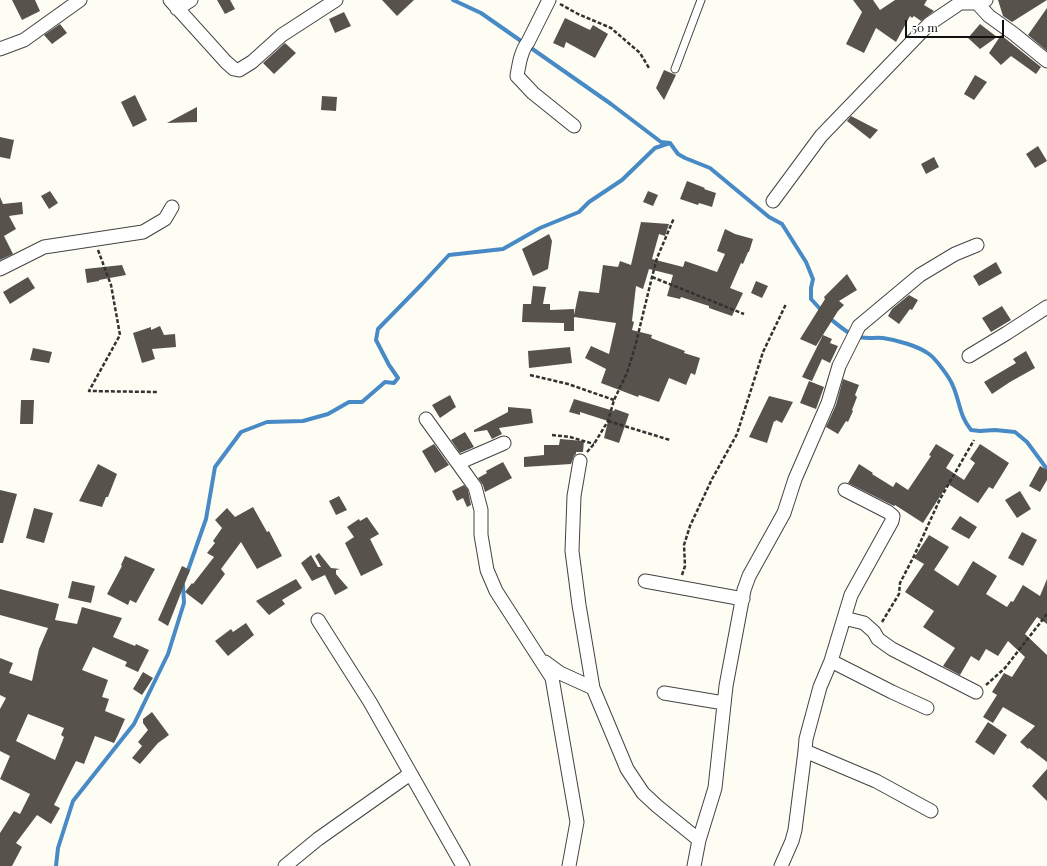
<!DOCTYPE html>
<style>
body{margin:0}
#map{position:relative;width:1047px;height:866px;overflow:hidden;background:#fefdf4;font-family:"Playfair Display",serif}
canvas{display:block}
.scale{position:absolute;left:905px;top:20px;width:99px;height:18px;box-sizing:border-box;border:2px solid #101010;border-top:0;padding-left:5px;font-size:12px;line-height:14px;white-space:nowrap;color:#101010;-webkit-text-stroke:3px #fff;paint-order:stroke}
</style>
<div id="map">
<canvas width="1047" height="866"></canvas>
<div class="scale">50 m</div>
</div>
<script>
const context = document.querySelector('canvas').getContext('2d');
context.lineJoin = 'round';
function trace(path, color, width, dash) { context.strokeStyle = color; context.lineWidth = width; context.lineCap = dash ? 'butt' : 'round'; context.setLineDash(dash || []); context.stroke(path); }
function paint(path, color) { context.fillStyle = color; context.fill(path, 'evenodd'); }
trace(new Path2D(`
 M453 0 481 13 611 104 661 142 670 143 678 154 685 158 710 168 769 217 782 224 806 262 813 279 811 288V299L822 311
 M828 317C836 323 844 331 853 335 862 340 873 337 883 338 897 340 918 346 929 354 936 359 950 378 953 386 960 402 959 415 971 430L980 431 995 430 1015 432 1027 442 1047 469
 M187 573 206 519 215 467 241 432 267 422 303 421 328 414 349 402H362L385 382 394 383 398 378 389 365 376 340 378 329 422 284 449 255 503 249 540 228 579 212 589 202 622 180 655 148 670 143
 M56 866 58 848 73 801 134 724 168 654 184 603 183 585`), '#478ac5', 4);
paint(new Path2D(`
 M12 0H35L40 11 22 20Z
 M217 0H230L235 9 225 14Z
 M382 0H414L397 16Z
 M853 0H873L880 10 895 0H927L924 5 934 11 921 21 914 16 912 18 910 16 896 42 876 28 864 53 846 44 862 12Z
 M998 0H1047L1012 22 1003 16Z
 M1047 8V51L1028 35Z
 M344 12 351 26 335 33 329 19Z
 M565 18 590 30 593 25 608 34 595 58 566 42 564 48 553 43Z
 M60 24 67 33 52 44 44 35Z
 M980 24 997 37 980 49 968 38Z
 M1001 35 1041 67 1036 74 1011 56 1001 65 989 53Z
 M285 43 296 53 274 74 263 63Z
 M664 70 676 75 664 100 656 88Z
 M975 75 987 82 974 100 964 94Z
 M135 95 147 120 133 127 121 102Z
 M322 96 337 97 336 111 321 110Z
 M197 107V122L167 123Z
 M851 116 878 130 870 139 847 121Z
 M0 137 14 140 10 159 0 157Z
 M1038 146 1047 161 1035 168 1026 154Z
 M934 157 939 167 926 174 921 164Z
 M687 181 705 188 704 189 716 193 712 207 699 203 698 205 680 199Z
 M50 191 58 203 49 209 41 196Z
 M648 191 658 195 653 206 643 202Z
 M0 197 3 204 22 202 23 214 9 216 16 229 4 236 13 254 0 260Z
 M641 222 669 224 665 236 659 234 652 259 683 267 685 261 717 272 725 254 717 251 725 229 735 234 753 239 749 252H748L743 264 741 263 730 288 743 293 732 316 709 308V306L681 297 680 299 667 296 673 275 649 269 643 289 636 286 632 321 634 322 632 330 652 335 651 338 685 351 684 353 700 358 695 375 691 373 686 385 669 378 659 402 639 395 638 397 601 383 606 369 585 358 591 346 609 354 616 323 574 317V331H564V323L522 322 523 304H531L533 286 546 287 543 304H550V310L574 309V315L579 291 599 293 603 265 618 267 620 261 631 265Z
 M549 234 552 241 548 269 533 276 522 249Z
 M996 262 1002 273 979 286 973 276Z
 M122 265 126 275 99 280V281L87 283 85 269Z
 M847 274 857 290 839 301 844 305 838 311 816 346 800 339 825 299 824 297Z
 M28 277 35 288 10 304 3 292Z
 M756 281 768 286 762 298 751 293Z
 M909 295 918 300 912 310 910 309 899 324 888 316 892 309Z
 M1002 306 1011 320 991 332 982 318Z
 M160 326 164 335 175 334 176 347 152 349 155 359 142 363 133 333 151 327V330Z
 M823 335 832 339 830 343 838 346 830 363 822 359 812 381 802 377Z
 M570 347 572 363 529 368 528 351Z
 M33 348 52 352 49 363 30 360Z
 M1026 351 1035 368 1010 382 992 394 984 382 1016 363 1013 359Z
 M843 379 859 385 855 395 857 397 852 410 853 411 848 422 846 421 838 434 826 427 836 405Z
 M809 381 824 387 816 409 800 403Z
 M450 395 456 407 440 418 432 405Z
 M769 396 793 402 782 423 776 420 775 422 774 421 767 443 749 437Z
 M574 399 614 411 615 409 629 414 619 443 604 438 608 421 580 412V415L569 412Z
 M21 400H34L33 424H20Z
 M508 407 531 409 533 423 499 428 502 434 492 439 487 430 474 432V430L508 412Z
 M465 432 474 447 460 453 451 440Z
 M560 439 584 441 583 452H576V454L574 456 571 464 524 467V457L544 455V445H559Z
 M434 444 449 465 435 473 422 451Z
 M936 444 954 455 946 468 964 480 975 463 970 459 980 444 1009 463 993 489 989 487 978 503 948 484 923 523 895 505 894 506 848 483 859 464 873 473 872 474 893 487 896 482 908 490 931 456 929 455Z
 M503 462 512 478 485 492 483 485 478 478 487 473 486 471Z
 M98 464 117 474 108 497H106L102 507 79 501Z
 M1040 466 1047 470V480L1040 492 1029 486Z
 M464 485 468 490 471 505 467 507 463 498 457 501 452 491Z
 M0 490 17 494 3 543H0Z
 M1020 491 1031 509 1017 518 1005 500Z
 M339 496 347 510 336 515 329 501Z
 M253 507 267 532 269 531 282 556 257 569 241 542 221 569 225 574 202 605 185 592 192 583 193 584 214 557 207 553 215 543 213 541 222 528 215 520 227 508 235 517Z
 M34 508 53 513 44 543 26 538Z
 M960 516 977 527 969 539 951 529Z
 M367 517 379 534 370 539 383 565 361 576 345 543 354 537 347 527 359 519 360 521Z
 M1022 532 1037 540 1023 566 1008 558Z
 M929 535 949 547 934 570 958 586 973 561 997 576 986 594 1007 607 1011 601 1013 602 1023 585 1040 596 1047 579V624L1037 617 1025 634 1047 655V762L1029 748 1028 749 1020 742 1035 726 1003 707 993 723 983 717 997 695 992 692 1004 673 1012 677 1025 657 1008 641 998 656 986 649 979 661 971 656 960 675 943 666 955 648 923 627 934 611 905 592 924 564 914 558Z
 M319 553 331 568 340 569 336 570V574L348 588 335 595 325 575 312 581 301 563 311 555 318 567H321L315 556Z
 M125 556 155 569 136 603 130 600 128 605 107 594 122 566 121 565Z
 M182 566 190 570 168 626 158 620Z
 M296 579 302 588 282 600 285 604 269 615 256 601Z
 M72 581 95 586 91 603 68 598Z
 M0 589 59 604 55 620 77 624 82 607 122 618 113 637 135 646 136 644 149 650 138 672 125 666 127 662 93 647 82 670 108 680 102 697 109 699 105 711 125 719 118 735 114 743 95 736 84 764 76 761 54 805 60 808 51 824 37 815 16 843 22 847 12 866H0V833L14 811 20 814 30 794 0 779 10 756 0 751V709L6 698 0 695V658L13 663 9 673 32 681 39 649 48 628 0 615ZM28 714 64 728 61 735 64 737 55 760 16 741Z
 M246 623 254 635 228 656 215 641 231 629 233 632Z
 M143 672 153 678 142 695 133 689Z
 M152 712 169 735 158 743 140 764 132 758 142 746 138 742 148 730 143 723V719Z
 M988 722 1007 735 994 755 975 742Z
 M1047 769V801L1032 786Z`), '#58524d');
const lane = new Path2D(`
 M675 69 701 0`);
const street = new Path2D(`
 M170 0 226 62 234 69 239 70 252 62 282 35 336 0
 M549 0 528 42C521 51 519 64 517 76L533 93 574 126
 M977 3 989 16 1014 34 1047 61
 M177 9 191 0
 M0 49 24 40 80 0
 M773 201 821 136 929 24 960 3H977L986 0
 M0 269 44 247 143 232 165 219 172 207
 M969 356 1007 333 1047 307
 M426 419 475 487 481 510V535L487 570 496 591 552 678 577 822 569 866
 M580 461 574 496 572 551 579 605 593 688 627 769 643 793 657 806 699 840
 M458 463 504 443
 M645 581 743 599
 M844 618 864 623 874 632 878 639 892 649 976 692
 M318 620 370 702 463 866
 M831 661 892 692 927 708
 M545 662 560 673 593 688
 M664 693 724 703
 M805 751 876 781 931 811
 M285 866 318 839 410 774
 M694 866 699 840 715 788 726 686 744 590 749 576 784 513 795 479 828 403 839 366 859 326 920 275 955 254 977 245
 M781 866 792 841 795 830 805 751 806 739 820 687 831 661 851 595 892 521 893 516 888 512 845 490`);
trace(lane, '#434343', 9);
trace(street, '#434343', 15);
trace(new Path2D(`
 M560 4 578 14 611 28 640 53 649 68
 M98 250 111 285 120 335 89 391 157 392
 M652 277 744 314
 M530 375 568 384 614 400
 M608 421 670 440
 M552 435 570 437 594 444
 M587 452 594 444 608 421 614 400 627 373 635 347 652 277 657 258 674 218
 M682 575 685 566 684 545 690 526 712 479 737 434 763 352 786 304
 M882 622 899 594 900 583 914 556 940 499 974 440
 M986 685 1005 668 1047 614`), '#323232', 2.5, [4, 2]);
trace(lane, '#fff', 7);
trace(street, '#fff', 13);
</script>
